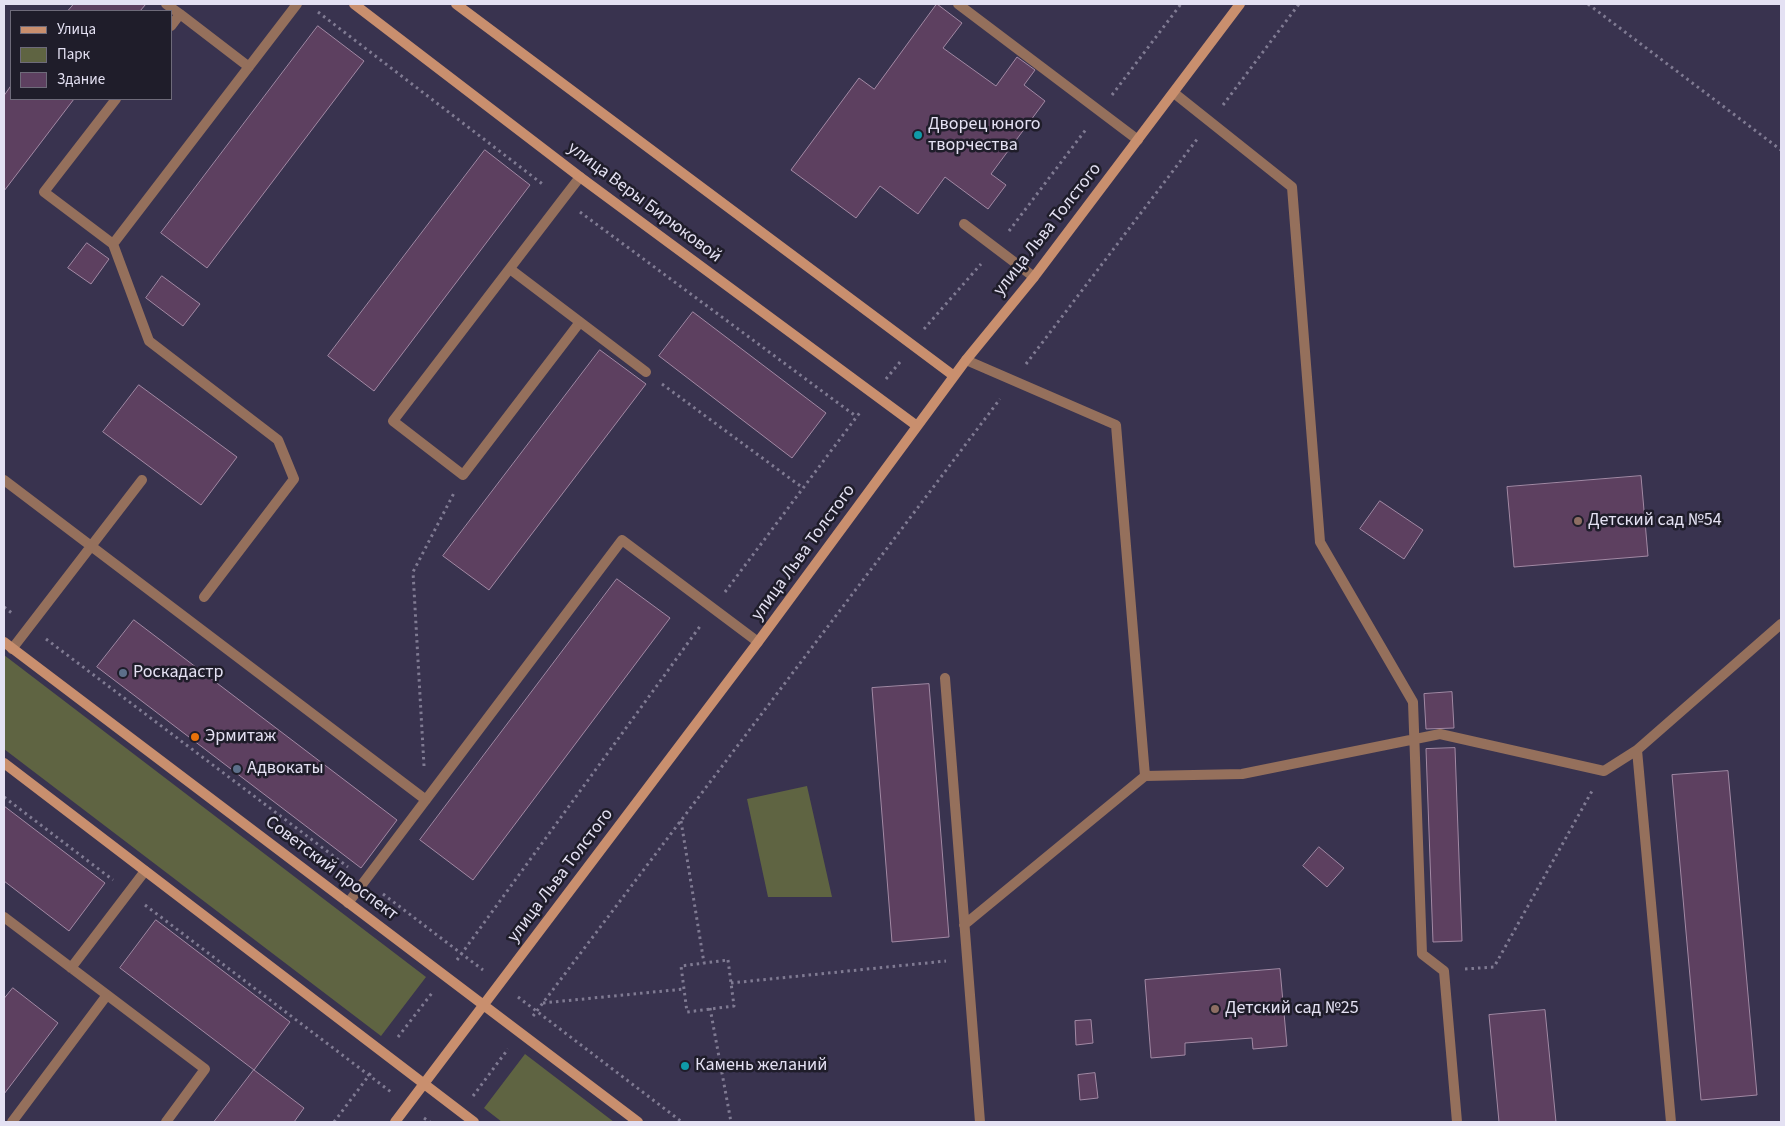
<!DOCTYPE html>
<meta charset="utf-8">
<style>
body{margin:0}
#map{position:relative;width:1785px;height:1126px;overflow:hidden;background:#39334f;font-family:"Source Sans 3",sans-serif}
canvas{display:block}
.frame{position:absolute;inset:0;border:5px solid #e4e1f3;pointer-events:none}
.legend{position:absolute;left:10px;top:10px;width:162px;height:90px;box-sizing:border-box;background:#1f1d2a;border:1px solid #6e6b7a;margin:0;padding:6px 9px;list-style:none;font-size:15px;color:#e4e1f3}
.legend li{display:flex;align-items:center;gap:10px;height:25px}
.legend b{width:25px;border:1px solid #6e6b7a}
</style>
<div id="map">
<canvas width="1785" height="1126"></canvas>
<div class="frame"></div>
<ul class="legend">
<li><b style="height:6px;background:#c98f6e"></b>Улица</li>
<li><b style="height:14px;background:#5f6442"></b>Парк</li>
<li><b style="height:14px;background:#5d4060"></b>Здание</li>
</ul>
</div>
<script>
const context = document.querySelector('canvas').getContext('2d');
context.lineJoin = 'round';
function paint(path, color) { context.fillStyle = color; context.fill(path, 'evenodd'); }
function trace(path, color, width, dash) { context.strokeStyle = color; context.lineWidth = width; context.lineCap = dash ? 'butt' : 'round'; context.setLineDash(dash || []); context.stroke(path); }
function write(font, color, halo, rows, align = 'center') {
  context.font = font + ' "Source Sans 3",sans-serif'; context.lineWidth = 5; context.setLineDash([]); context.textBaseline = 'middle'; context.strokeStyle = halo; context.fillStyle = color; for (const [text, x, y, turn = 0] of rows) {
    context.save(); context.translate(x, y); context.rotate((+turn || 0) * Math.PI / 180); context.textAlign = isNaN(turn) ? turn : align; if (halo) context.strokeText(text, 0, 0); context.fillText(text, 0, 0); context.restore();
  }
}
paint(new Path2D(`
 M4 655 426 977 381 1036 4 749Z
 M807 786 832 897H768L747 799Z
 M525 1054 614 1122H502L484 1108Z`), '#5f6442');
const building = new Path2D(`
 M74 4H146L140 11H68Z
 M937 4 962 23 943 48 996 86 1017 57 1035 70 1024 85 1045 101 991 174 1006 185 988 209 945 177 918 214 880 186 856 218 791 170 859 78 874 89Z
 M318 26 364 61 207 268 161 233Z
 M11 86V99H74L4 191V96Z
 M485 150 530 185 374 391 328 356Z
 M87 243 109 259 91 284 68 268Z
 M162 276 200 304 183 326 146 298Z
 M693 312 826 413 792 458 659 356Z
 M600 350 646 384 489 590 443 556Z
 M139 385 237 457 201 505 103 432Z
 M1641 476 1648 556 1514 567 1507 487Z
 M1380 501 1423 530 1404 559 1360 529Z
 M617 579 670 618 473 880 420 840Z
 M134 620 397 820 361 868 97 667Z
 M929 684 949 937 892 942 872 688Z
 M1452 692 1454 728 1426 729 1424 694Z
 M1455 748 1462 941 1433 942 1426 749Z
 M1728 771 1757 1095 1701 1100 1672 775Z
 M4 806 105 883 69 931 4 881Z
 M1319 847 1344 868 1327 887 1303 866Z
 M156 920 290 1022 254 1070 120 968Z
 M1280 969 1287 1046 1253 1049 1252 1038 1185 1043V1055L1151 1058 1145 980Z
 M13 988 58 1023 4 1094V999Z
 M1545 1010 1556 1122H1499L1489 1015Z
 M1091 1020 1093 1043 1076 1045 1075 1021Z
 M254 1070 304 1108 294 1122H214Z
 M1095 1073 1098 1098 1080 1100 1078 1075Z`);
paint(building, '#5d4060');
trace(building, '#a289a4', 1);
trace(new Path2D(`
 M1588 4 1781 150
 M318 12 545 186
 M1112 95 1181 4
 M1223 105 1299 4
 M580 212 857 417
 M1009 231 1087 128
 M924 329 981 264
 M1026 364 1198 138
 M886 379 900 362
 M662 384 803 488
 M725 592 861 411
 M4 607 13 614
 M46 639 348 867
 M424 766 413 572 454 493
 M4 797 113 880
 M681 821 704 963
 M383 894 483 970
 M145 905 391 1092
 M457 960 701 625
 M728 960 734 1006 687 1012 681 966Z
 M1465 969 1494 967 1592 791
 M731 983 946 961
 M518 997 682 1122
 M543 1003 684 989
 M710 1008 731 1122
 M533 1016 1000 399
 M398 1037 432 993
 M473 1096 508 1049
 M424 1118 430 1122
 M334 1122 373 1070`), '#807b93', 3, [2.5, 4]);
trace(new Path2D(`
 M166 4 180 14
 M958 4 1138 140
 M171 26 180 14 249 67
 M1174 93 1292 187 1320 542 1413 702 1422 954 1444 971 1457 1122
 M116 99 44 192 113 244 149 341 278 440 294 479 204 597
 M964 224 1034 277
 M113 244 297 4
 M510 269 580 322 463 475 393 421 563 199 580 177
 M580 322 646 372
 M966 360 1116 425 1145 776
 M4 480 426 800
 M12 649 142 480
 M945 678 980 1122
 M348 903 622 540 758 642
 M4 917 205 1069 166 1122
 M964 925 1145 776 1242 774 1440 734 1604 771 1637 750
 M71 968 145 871
 M12 1122 107 995
 M1671 1122 1637 750 1781 624`), '#95705c', 10);
trace(new Path2D(`
 M354 4 580 177 917 426
 M456 4 954 376
 M4 642 638 1122
 M4 763 474 1122
 M395 1122 758 642 966 360 1034 277 1240 4`), '#c98f6e', 10);
for (const [x, y, r, color] of [
 [918,135,5,"#0f9aa8"],
 [1578,521,5,"#8d6e63"],
 [123,673,5,"#5c6f8a"],
 [195,737,5,"#e8710a"],
 [237,769,5,"#5c6f8a"],
 [1215,1009,5,"#8d6e63"],
 [685,1066,5,"#0f9aa8"]
]) { const dot = new Path2D(); dot.arc(x, y, r, 0, 2 * Math.PI); context.fillStyle = color; context.fill(dot); trace(dot, '#1f1d2a', 2); }
write('18px', '#e4e1f3', '#1f1d2a', [
 ["Дворец юного",928,125],
 ["творчества",928,146],
 ["Детский сад №54",1588,521],
 ["Роскадастр",133,673],
 ["Эрмитаж",205,737],
 ["Адвокаты",247,769],
 ["Детский сад №25",1225,1009],
 ["Камень желаний",695,1066]
], 'left');
write('18px', '#e4e1f3', '#1f1d2a', [
 ["улица Веры Бирюковой",644,203,37],
 ["улица Льва Толстого",1048,230,-52],
 ["улица Льва Толстого",804,553,-54],
 ["Советский проспект",331,869,37],
 ["улица Льва Толстого",561,876,-53]
]);
</script>
